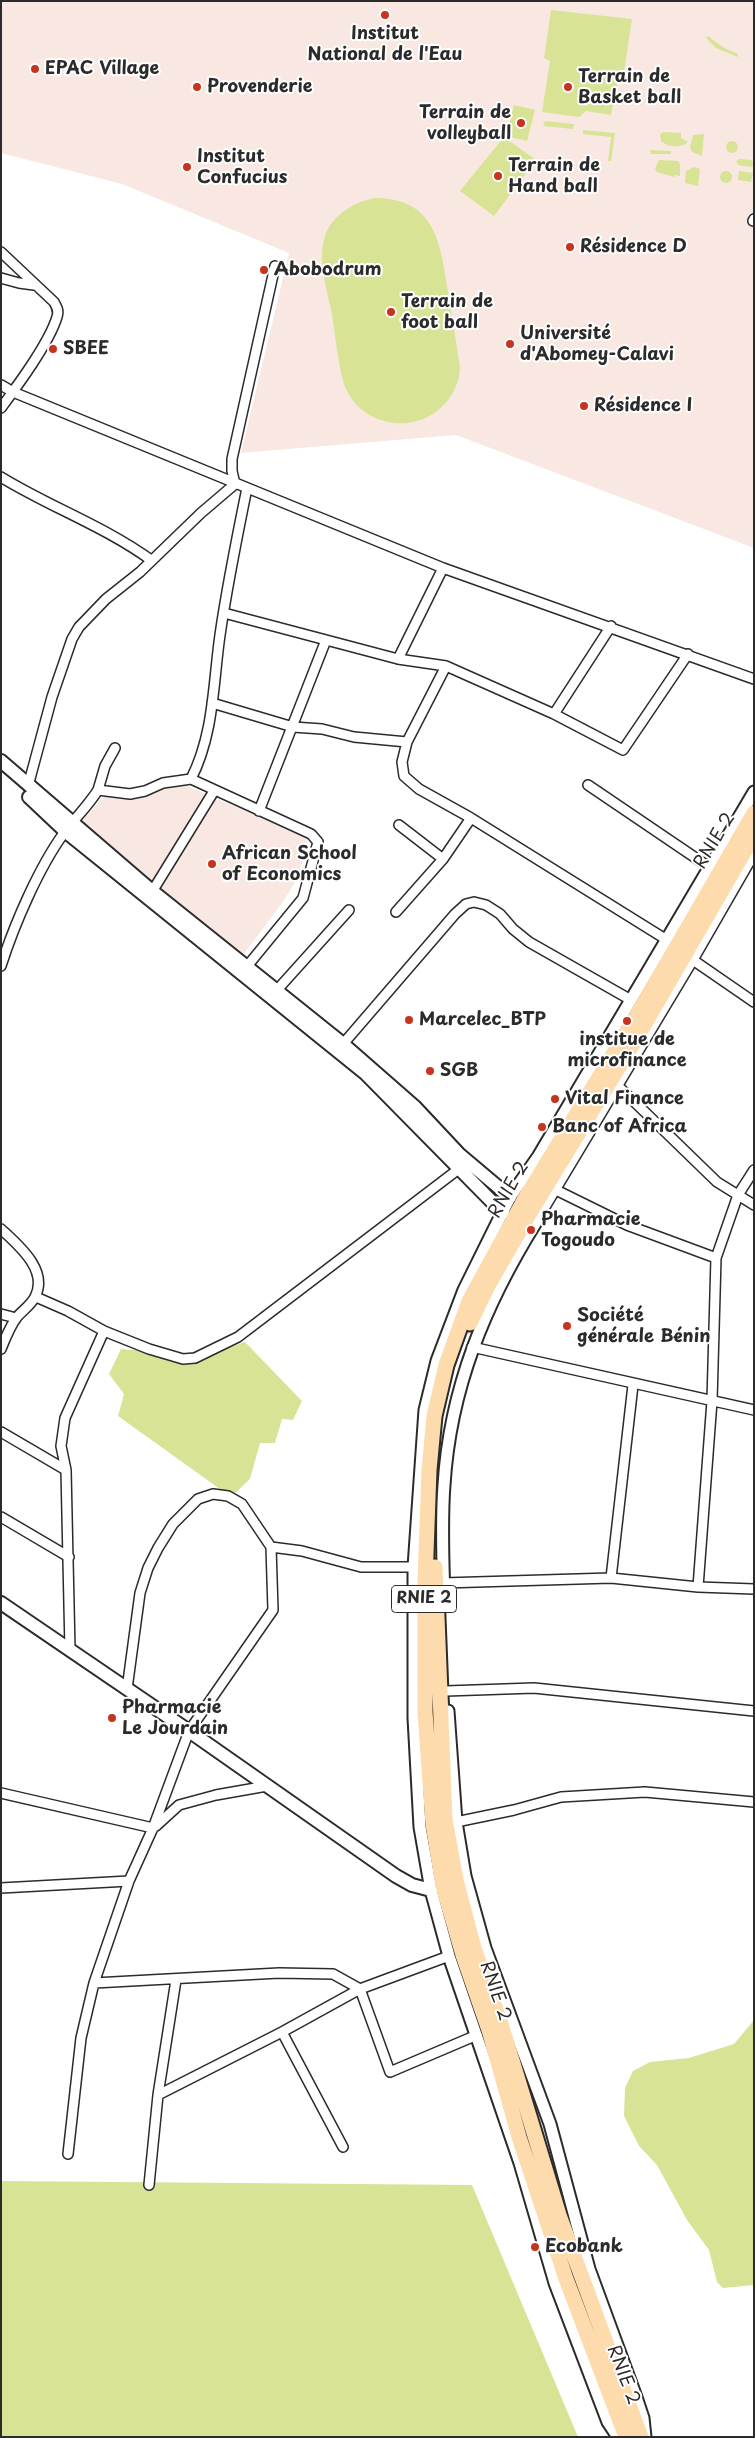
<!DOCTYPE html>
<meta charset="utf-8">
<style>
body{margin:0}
#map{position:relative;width:755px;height:2438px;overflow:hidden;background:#fff;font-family:"Playpen Sans",sans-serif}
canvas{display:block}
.frame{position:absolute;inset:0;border:2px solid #2b2b2b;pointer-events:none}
</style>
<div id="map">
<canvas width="755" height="2438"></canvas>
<div class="frame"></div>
</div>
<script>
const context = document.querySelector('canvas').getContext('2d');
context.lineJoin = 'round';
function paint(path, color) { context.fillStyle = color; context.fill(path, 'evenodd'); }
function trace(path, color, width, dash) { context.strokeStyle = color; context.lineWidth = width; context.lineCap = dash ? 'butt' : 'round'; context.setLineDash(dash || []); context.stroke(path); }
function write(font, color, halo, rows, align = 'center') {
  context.font = font + ' "Playpen Sans",sans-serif'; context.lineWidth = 4; context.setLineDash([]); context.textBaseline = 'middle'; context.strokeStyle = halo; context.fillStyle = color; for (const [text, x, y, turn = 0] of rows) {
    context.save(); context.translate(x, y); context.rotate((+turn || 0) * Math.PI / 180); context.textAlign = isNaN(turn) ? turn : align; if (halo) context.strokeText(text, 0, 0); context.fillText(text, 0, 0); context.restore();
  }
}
paint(new Path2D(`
 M1 1H754V548L456 435 241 453 289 253 122 184 1 153Z
 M166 784 185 785 306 837 308 847 295 882 283 902 240 959 77 827 105 795 120 799 134 796Z`), '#f8e8e1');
paint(new Path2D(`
 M551 10 632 19 624 72 620 71 611 115 586 111 579 117 542 112 550 61 544 58Z
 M708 36 724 48 738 54V57L716 48 706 38Z
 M514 105 535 110 527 141 506 136Z
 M545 121 574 124 573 129 543 126Z
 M583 130 615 133 611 161H608L611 137 583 134Z
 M664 132 681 133V138L688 142C681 148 668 148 661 141L660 134Z
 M704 134 702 156 692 152 690 147 693 135Z
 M504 137 536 160 494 216 460 191Z
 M726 147a6 6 0 1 1 12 0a6 6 0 1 1-12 0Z
 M650 150 671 151V154H651Z
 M740 159 752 160 753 166 751 167 738 165 736 161Z
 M659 160 678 161 680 164V176L675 175 674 177 657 172 655 169Z
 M694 167 700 169 698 186 685 183 686 171Z
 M739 171 753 173 751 182 738 180Z
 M720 177a6 6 0 1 1 12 0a6 6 0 1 1-12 0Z
 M374 198C435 198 440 241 448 291 452 316 456 342 460 367 460 386 448 404 433 414 403 433 361 422 346 389 339 372 335 333 332 314 327 289 317 261 325 236 332 215 353 203 374 198Z
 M245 1342 302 1401 293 1420 282 1419 275 1443H260L250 1479 231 1497 118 1416 124 1394 109 1374 121 1349 145 1351 185 1363Z
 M754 2020V2285L723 2288 717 2282 709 2250 687 2220 657 2165 639 2146 624 2116 625 2088 633 2071 650 2062 689 2058 734 2044Z
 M1 2181 472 2185 578 2437H1Z`), '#d8e396');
const minor = new Path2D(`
 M753 221 754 219
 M1 252 54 302C57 307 59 311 57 317 49 343 18 385 1 408
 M1 278 19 283 34 285
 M1 385 13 392 443 568 754 679
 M1 477C50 507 104 526 151 560
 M224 613 398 659 446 666 554 714 623 750 688 654
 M398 659 443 568
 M446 666 407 742 402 762 404 776 419 789 471 818 667 940
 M212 703 293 727 322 729 354 737 407 742
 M554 714 611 626
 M191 779C214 734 213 684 220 635 227 586 237 537 247 488
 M588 785 709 867
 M28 786 52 697 72 639 79 627 106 599 140 572 201 513 235 484 232 471V459L275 266
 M98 790 105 766 115 748
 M259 811 326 640
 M399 825 443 859 471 818
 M150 895 214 791
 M396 912 443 859
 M693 960 754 1002
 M1 966C14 925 39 867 64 833 75 818 88 806 98 790L130 794 145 791 163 783 191 779 311 834 318 842 303 898 244 970
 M277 990 349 910
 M343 1044 455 914 466 904 474 902 486 905 500 914 513 929 529 942 631 1000
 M617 1085 717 1182 754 1205
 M556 1190 627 1225 716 1258
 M536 1222 693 960 754 854
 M1 1229C18 1245 49 1270 35 1297 31 1305 22 1311 17 1317 10 1326 5 1339 1 1349
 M36 1297 68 1311 104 1331 149 1349 183 1359 195 1358 238 1337 460 1168
 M1 1314 16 1318
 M472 1347 754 1410
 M1 1432 66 1470
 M1 1517 69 1557
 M271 1547 302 1551 361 1567H414
 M611 1578 633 1385
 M443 1583 611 1578 698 1587 754 1589
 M698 1587 712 1401 716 1258 738 1195 754 1170
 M70 1650 66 1470 61 1446 65 1418 104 1331
 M446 1691 534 1688 754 1711
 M1 1793 153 1828
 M456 1822 514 1810 561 1797 645 1792 754 1802
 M156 1826 179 1805 216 1795 267 1786
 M1 1888 129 1881
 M94 1983 279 1973 333 1974 360 1989 390 2072 477 2035
 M282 2032 343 2147
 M158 2095 282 2032 360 1989 449 1956
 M68 2154 81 2038 94 1983 129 1881 153 1828 189 1731 273 1610 271 1547 242 1504 228 1496 213 1494 198 1499 173 1524 158 1548 148 1568 140 1593 127 1689
 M149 2185 158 2095 176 1980`);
const tertiary = new Path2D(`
 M444 1600C443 1562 441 1523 444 1485 450 1388 485 1304 536 1222L519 1218
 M448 1711 456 1822 465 1876 485 1948 550 2124 589 2269 636 2397 643 2418 645 2437
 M618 2437 608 2422 555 2283 520 2163 449 1956 431 1890 420 1827 414 1718V1567L425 1410 437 1361 464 1290 510 1197 538 1157 754 792`);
const secondary = new Path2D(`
 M1 761 152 891 343 1044 415 1107 459 1154 510 1197
 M29 797 65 831 365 1073 503 1213
 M1 1603 189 1731 396 1876 412 1885 431 1890`);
const trunk = new Path2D(`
 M470 1323 489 1284 534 1206 639 1034 754 835
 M435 1567 445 1819 456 1880 474 1948 501 2024 559 2215 641 2437
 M626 2437 566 2279 519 2137 489 2030 463 1955 443 1886 433 1824 425 1712V1581L429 1470 434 1416 446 1365 469 1301 523 1202 634 1020 754 813`);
trace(minor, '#2b2b2b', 12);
trace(tertiary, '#2b2b2b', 15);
trace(secondary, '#2b2b2b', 16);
trace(trunk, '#2b2b2b', 19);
trace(minor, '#fff', 9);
trace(tertiary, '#fff', 11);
trace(secondary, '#fff', 12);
trace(trunk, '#fedbac', 15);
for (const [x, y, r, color] of [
 [385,15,5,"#c8321e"],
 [35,69,5,"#c8321e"],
 [197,87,5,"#c8321e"],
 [568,87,5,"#c8321e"],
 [521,123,5,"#c8321e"],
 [187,167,5,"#c8321e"],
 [498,176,5,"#c8321e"],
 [570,247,5,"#c8321e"],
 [264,270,5,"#c8321e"],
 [391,312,5,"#c8321e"],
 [510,344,5,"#c8321e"],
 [53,349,5,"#c8321e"],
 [584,406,5,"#c8321e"],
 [212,864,5,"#c8321e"],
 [409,1020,5,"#c8321e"],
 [627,1021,5,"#c8321e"],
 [430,1071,5,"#c8321e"],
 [555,1099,5,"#c8321e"],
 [542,1127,5,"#c8321e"],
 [531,1230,5,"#c8321e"],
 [567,1326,5,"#c8321e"],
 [112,1718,5,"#c8321e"],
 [535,2247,5,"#c8321e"]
]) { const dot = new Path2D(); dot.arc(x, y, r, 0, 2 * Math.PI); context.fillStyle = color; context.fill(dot); trace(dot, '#fff', 2); }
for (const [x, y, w] of [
 [424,1599,65]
]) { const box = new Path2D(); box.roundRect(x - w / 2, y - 13.5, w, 27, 4); context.fillStyle = '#fff'; context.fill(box); trace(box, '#2b2b2b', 1); }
write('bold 16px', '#2b2b2b', null, [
 ["RNIE 2",424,1599]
]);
write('bold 18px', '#2b2b2b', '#fff', [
 ["Institut",385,34,"center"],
 ["National de l'Eau",385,55,"center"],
 ["EPAC Village",45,69],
 ["Terrain de",578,77],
 ["Basket ball",578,98],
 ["Provenderie",207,87],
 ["Terrain de",511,113,"right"],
 ["volleyball",511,134,"right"],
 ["Institut",197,157],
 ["Confucius",197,178],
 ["Terrain de",508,166],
 ["Hand ball",508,187],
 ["Résidence D",580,247],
 ["Abobodrum",274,270],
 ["Terrain de",401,302],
 ["foot ball",401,323],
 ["Université",520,334],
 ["d'Abomey-Calavi",520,355],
 ["SBEE",63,349],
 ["Résidence I",594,406],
 ["African School",222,854],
 ["of Economics",222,875],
 ["Marcelec_BTP",419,1020],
 ["institue de",627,1040,"center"],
 ["microfinance",627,1061,"center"],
 ["SGB",440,1071],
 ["Vital Finance",565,1099],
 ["Banc of Africa",552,1127],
 ["Pharmacie",541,1220],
 ["Togoudo",541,1241],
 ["Société",577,1316],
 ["générale Bénin",577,1337],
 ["Pharmacie",122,1708],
 ["Le Jourdain",122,1729],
 ["Ecobank",545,2247]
], 'left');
write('18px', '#2b2b2b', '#fff', [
 ["RNIE 2",715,841,-59],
 ["RNIE 2",509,1190,-60],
 ["RNIE 2",495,1991,71],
 ["RNIE 2",623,2375,69]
]);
</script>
